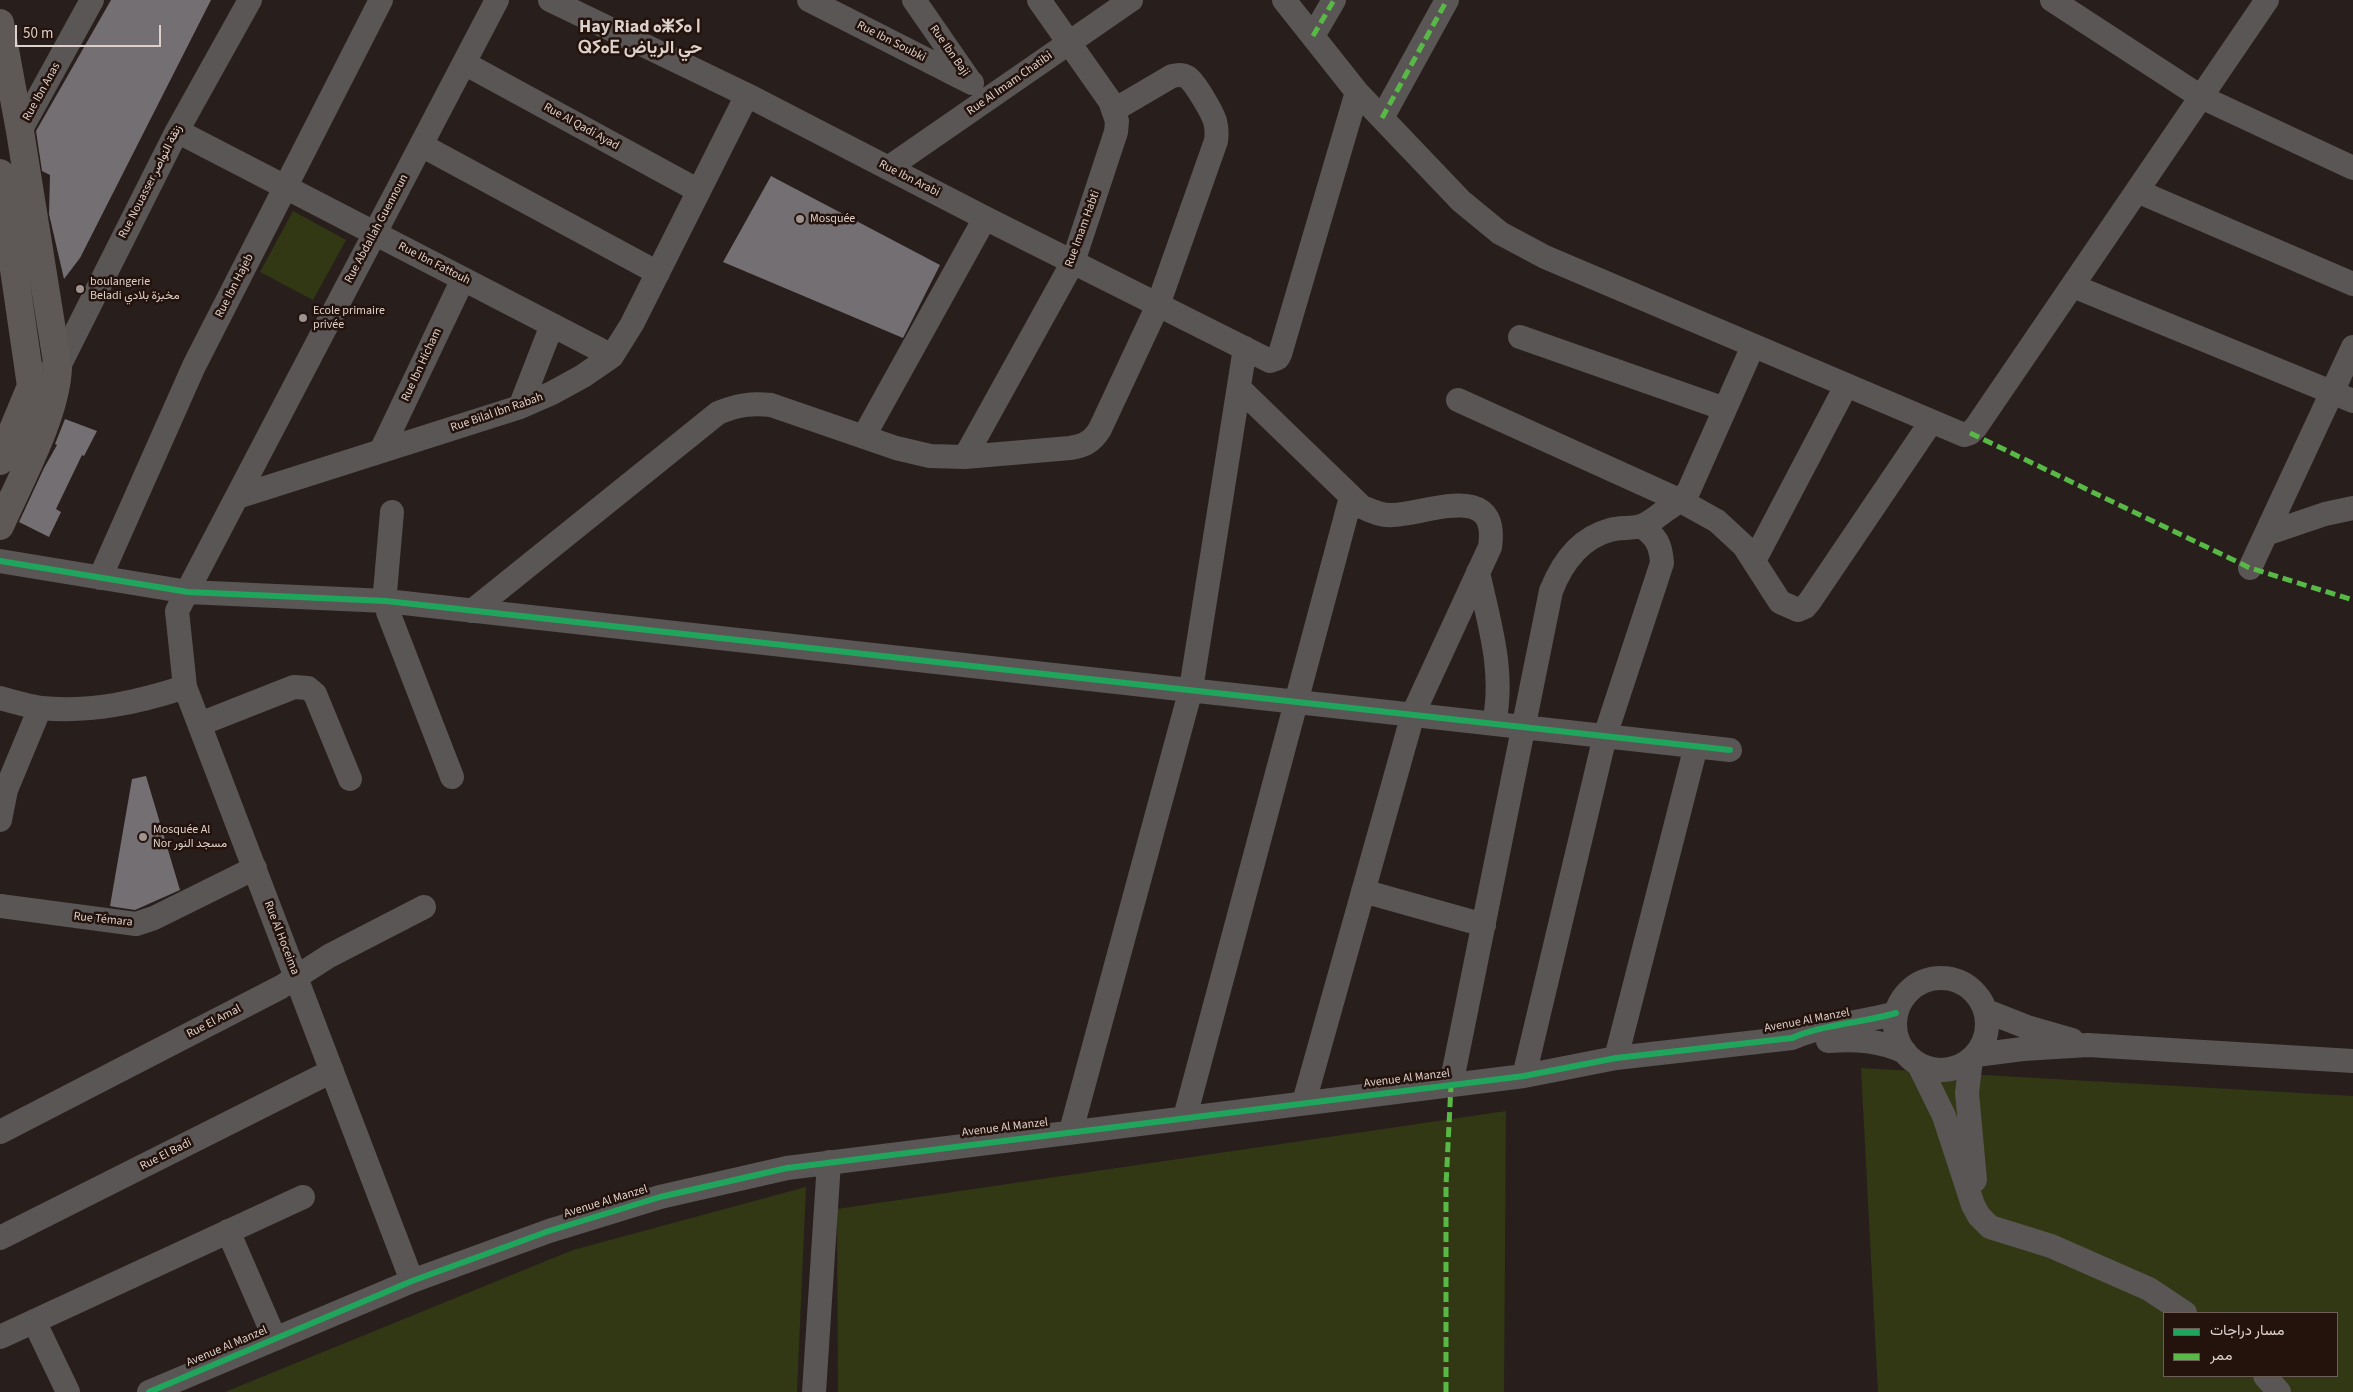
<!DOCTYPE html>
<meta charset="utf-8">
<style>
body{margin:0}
#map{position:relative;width:2353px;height:1392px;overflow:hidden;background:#281f1c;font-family:"Source Sans 3",Vazirmatn,sans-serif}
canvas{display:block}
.legend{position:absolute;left:2163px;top:1312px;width:175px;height:65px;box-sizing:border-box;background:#24130d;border:1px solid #6e5f59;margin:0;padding:6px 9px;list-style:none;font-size:15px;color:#ddd1cc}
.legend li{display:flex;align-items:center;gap:10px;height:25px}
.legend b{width:25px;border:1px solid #6e5f59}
.scale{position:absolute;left:15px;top:25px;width:146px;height:22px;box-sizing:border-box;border:2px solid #ddd1cc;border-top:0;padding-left:6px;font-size:15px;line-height:18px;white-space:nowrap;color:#ddd1cc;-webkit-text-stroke:4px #24130d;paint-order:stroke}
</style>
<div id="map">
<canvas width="2353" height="1392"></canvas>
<ul class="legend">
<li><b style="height:6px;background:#20a55d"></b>مسار دراجات</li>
<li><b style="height:6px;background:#58b947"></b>ممر</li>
</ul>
<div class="scale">50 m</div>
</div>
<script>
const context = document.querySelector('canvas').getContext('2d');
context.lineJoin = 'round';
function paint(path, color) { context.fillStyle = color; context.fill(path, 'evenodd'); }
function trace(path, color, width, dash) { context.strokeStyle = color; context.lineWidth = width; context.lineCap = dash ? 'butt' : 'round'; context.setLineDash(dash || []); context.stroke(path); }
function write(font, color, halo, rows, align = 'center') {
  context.font = font + ' "Source Sans 3",Vazirmatn,"Noto Sans Tifinagh",sans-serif'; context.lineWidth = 5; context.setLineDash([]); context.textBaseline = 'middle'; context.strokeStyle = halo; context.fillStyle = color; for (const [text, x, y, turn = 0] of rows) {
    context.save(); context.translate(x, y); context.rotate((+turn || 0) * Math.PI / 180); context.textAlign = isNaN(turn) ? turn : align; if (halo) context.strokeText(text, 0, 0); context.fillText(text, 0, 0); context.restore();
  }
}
paint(new Path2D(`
 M293 211 346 240 313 300 260 272Z
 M1861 1068 2353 1096V1392H1878ZM2164 1313H2337V1376H2164Z
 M1506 1111 1504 1392H838L837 1209Z
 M806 1187 797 1392H225L573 1250Z`), '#313813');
paint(new Path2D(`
 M111 0H211L80 258 64 279 49 214 50 175 42 171 36 131Z
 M771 176 940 265 903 338 723 262Z
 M65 419 97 431 84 456 82 455 56 509 61 512 49 537 19 522 44 468 57 445 55 444Z
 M146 776 180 890 135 910 115 907 110 906 132 779Z`), '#736f72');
trace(new Path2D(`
 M550 0 747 95 985 218 1270 361 1278 358 1280 354 1357 92
 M809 0 972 83
 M914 0 970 81
 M1284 0 1357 92 1461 201 1500 233 1545 257 1964 435 1970 433 1976 427 2267 0
 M2052 0 2201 97 2353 168
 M1313 36 1334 0
 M464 63 699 191
 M1382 118 1447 0
 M20 131 92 0
 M177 131 612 356
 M421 145 658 273
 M888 168 1131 0
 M2137 191 2353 284
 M2073 286 2353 401
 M1520 337 1725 409
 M51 370 58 368 177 131 250 0
 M1239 388 1362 507C1372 511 1381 516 1392 515 1427 514 1500 480 1490 547L1413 714 1304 1102
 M1458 400 1681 501 1717 521 1744 546 1780 602 1798 610 1805 607 1810 601 1931 422
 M520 407 552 325
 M864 436 985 218
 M381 451 463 279
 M965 457 1073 262 1116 132 1117 121 1110 101 1039 0
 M237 497 520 407 552 393 583 376 612 356 632 324 747 95
 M392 512 385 592 388 612 452 777
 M2266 534 2325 514 2353 508
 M0 561 188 592 386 601 1730 750
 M1754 561 1846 386
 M2250 568 2353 347
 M1478 572C1489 624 1505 670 1494 724
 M100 578 194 366 381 0
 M472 611 718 413C737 405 751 403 771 405L896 448 930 456 965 457 1070 448C1084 446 1092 442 1100 429L1158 305 1216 141C1217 134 1217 128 1215 121 1212 112 1195 82 1187 77 1182 74 1178 75 1172 76L1114 110
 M0 698C14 702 28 706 41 708 91 713 139 702 185 687
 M200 724 294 687 308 688 315 694 350 779
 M0 820 6 790 40 708
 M1363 891 1484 925
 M0 906 136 924 154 918 255 868
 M1895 1024a46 46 0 1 1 92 0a46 46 0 1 1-92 0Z
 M1986 1011 2027 1027 2072 1040
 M1828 1041C1856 1039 1879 1040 1905 1052
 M1976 1055 2023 1049 2088 1045 2353 1061
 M1616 1058 1696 746
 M1971 1059 1967 1093 1975 1180
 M1919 1065 1944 1116 1973 1205 1979 1216 1990 1227 2051 1246 2149 1289 2185 1313
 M1524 1076 1605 736 1662 563C1661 545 1656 536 1641 526
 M1451 1085 1551 591C1562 563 1580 538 1610 530 1620 527 1631 529 1641 526 1649 524 1659 515 1666 510 1675 504 1684 499 1689 490L1753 346
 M1185 1117 1351 497
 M1071 1131 1191 689 1245 348
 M0 1132 281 987 329 956 424 907
 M228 1231 275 1339
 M0 1238 332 1071
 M412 1281 185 687 177 611 497 0
 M34 1321 68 1392
 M0 1337 303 1197
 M2265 1376 2279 1392
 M149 1392 412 1281 549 1231 660 1197 787 1168 1524 1076 1616 1058 1792 1038C1824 1024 1862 1023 1896 1013
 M814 1392 829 1162`), '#5a5655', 24);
trace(new Path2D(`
 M0 23 20 131 58 368C56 416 20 480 0 526
 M0 173 31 386 0 461`), '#5e5857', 28);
trace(new Path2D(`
 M1313 36 1334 0
 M1382 118 1447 0
 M1970 433 2250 568 2353 600
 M1446 1392V1185L1451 1085`), '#58b947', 5, [10, 5]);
trace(new Path2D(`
 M0 561 188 592 386 601 1730 750
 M149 1392 412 1281 549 1231 660 1197 787 1168 1524 1076 1616 1058 1792 1038C1824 1024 1862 1023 1896 1013`), '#20a55d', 6);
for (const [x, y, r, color] of [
 [800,219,5,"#9e938e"],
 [80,289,5,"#9e938e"],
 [303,318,5,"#9e938e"],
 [143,837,5,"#9e938e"]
]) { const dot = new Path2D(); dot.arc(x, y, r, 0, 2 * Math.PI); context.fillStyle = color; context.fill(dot); trace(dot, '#24130d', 2); }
write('12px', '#ddd1cc', '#24130d', [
 ["Rue Ibn Soubki",891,42,27],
 ["Rue Ibn Baji",949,51,55],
 ["Rue Al Imam Chatibi",1010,84,-35],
 ["Rue Ibn Anas",42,92,-61],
 ["Rue Al Qadi Ayad",581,127,29],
 ["Rue Ibn Arabi",909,179,27],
 ["Rue Nouasser زنقة النواصر",151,182,-63],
 ["Rue Abdallah Guennoun",377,229,-62],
 ["Rue Imam Habti",1083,229,-70],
 ["Rue Ibn Fattouh",434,264,27],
 ["Rue Ibn Hajeb",235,286,-63],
 ["Rue Ibn Hicham",422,365,-65],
 ["Rue Bilal Ibn Rabah",497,413,-19],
 ["Rue Témara",103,920,6],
 ["Rue Al Hoceima",281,938,69],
 ["Avenue Al Manzel",1807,1021,-11],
 ["Rue El Amal",214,1022,-27],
 ["Avenue Al Manzel",1407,1079,-7],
 ["Avenue Al Manzel",1005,1128,-7],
 ["Rue El Badi",166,1155,-27],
 ["Avenue Al Manzel",606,1202,-17],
 ["Avenue Al Manzel",227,1347,-23]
]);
write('12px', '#ddd1cc', '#24130d', [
 ["Mosquée",810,219],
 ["boulangerie",90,282],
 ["Beladi مخبزة بلادي",90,296],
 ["Ecole primaire",313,311],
 ["privée",313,325],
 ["Mosquée Al",153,830],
 ["Nor مسجد النور",153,844]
], 'left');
write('bold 18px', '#ddd1cc', '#24130d', [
 ["Hay Riad ⴰⵥⵢⴰ ⵏ",640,28],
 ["ⵕⵢⴰⴹ حي الرياض",640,49]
]);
</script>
